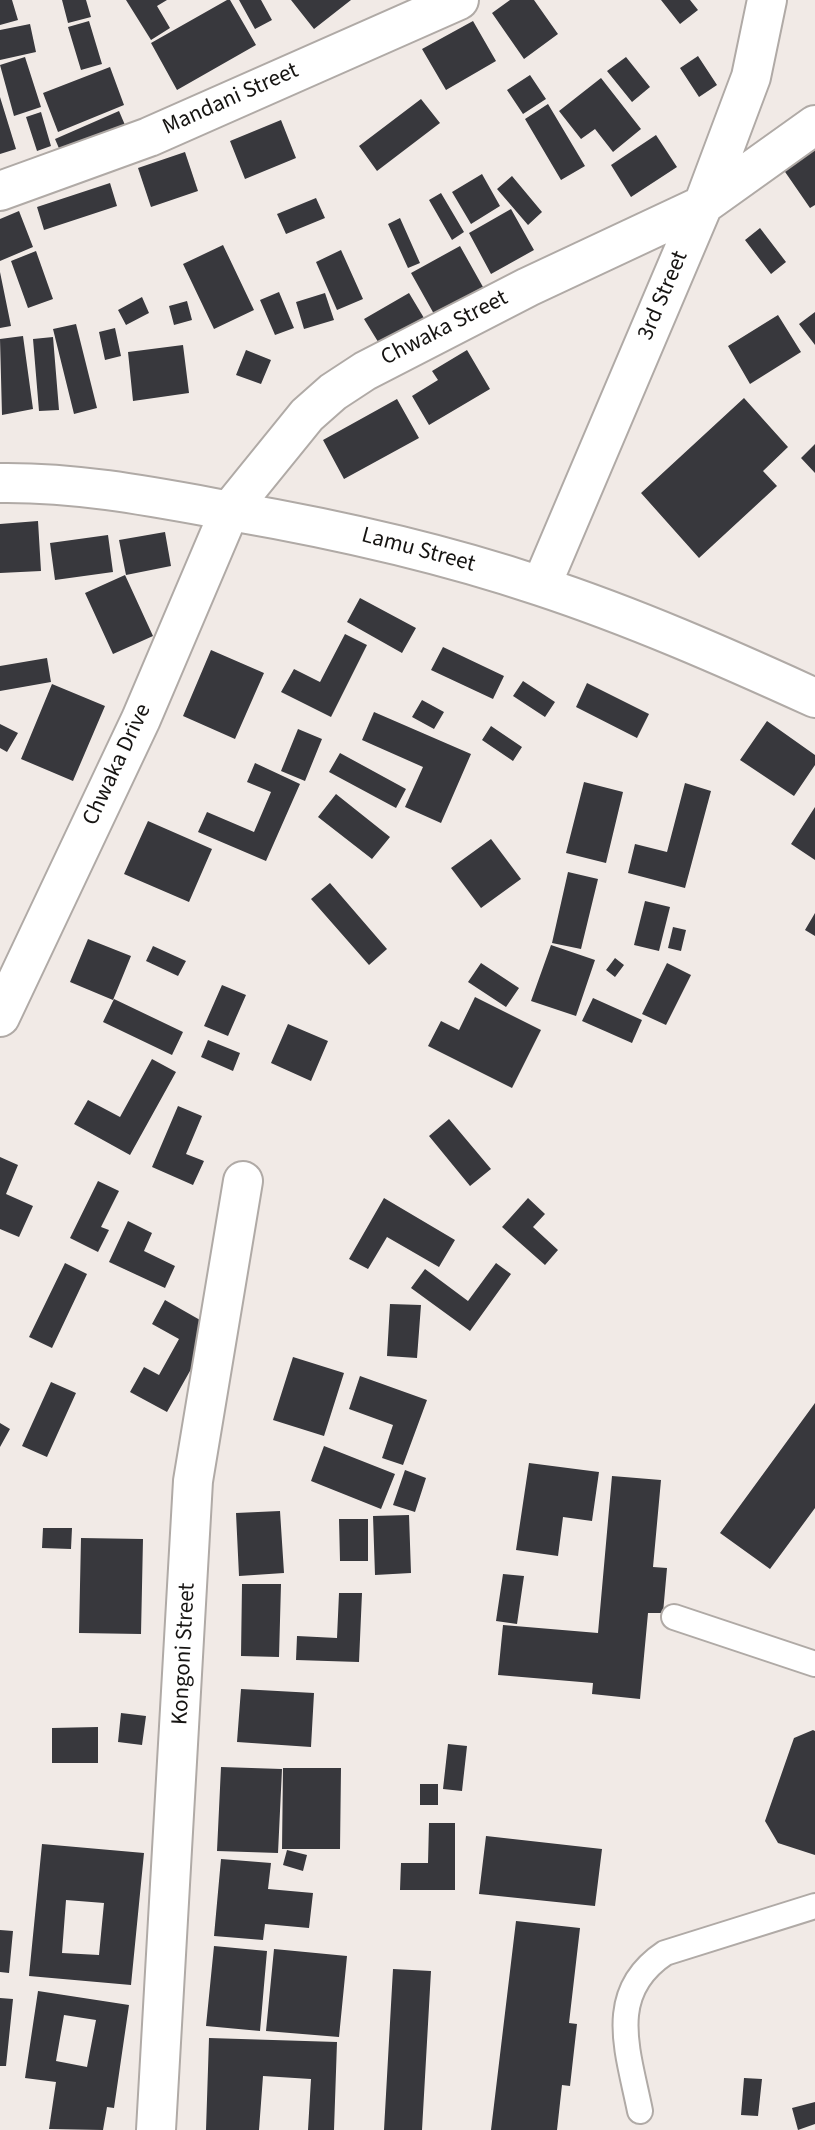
<!DOCTYPE html>
<style>
body{margin:0}
canvas{display:block;background:#f1eae6}
</style>
<canvas width="815" height="2130"></canvas>
<script>
const context = document.querySelector('canvas').getContext('2d');
context.lineJoin = 'round';
function paint(path, color) { context.fillStyle = color; context.fill(path, 'evenodd'); }
function trace(path, color, width, dash) { context.strokeStyle = color; context.lineWidth = width; context.lineCap = dash ? 'butt' : 'round'; context.setLineDash(dash || []); context.stroke(path); }
function write(font, color, halo, rows, align = 'center') {
  context.font = font + ' "Source Sans 3",sans-serif'; context.lineWidth = 7; context.setLineDash([]); context.textBaseline = 'middle'; context.strokeStyle = halo; context.fillStyle = color; for (const [text, x, y, turn = 0] of rows) {
    context.save(); context.translate(x, y); context.rotate((+turn || 0) * Math.PI / 180); context.textAlign = isNaN(turn) ? turn : align; if (halo) context.strokeText(text, 0, 0); context.fillText(text, 0, 0); context.restore();
  }
}
paint(new Path2D(`
 M0 0H12L18 20 0 25Z
 M62 0H86L91 17 68 23Z
 M126 0H167L157 6 170 28 151 40Z
 M227 0H230L256 45 177 90 151 43Z
 M239 0H261L272 20 255 29Z
 M291 0H351L314 29Z
 M510 0H534L558 34 524 59 492 13Z
 M661 0H690L698 10 680 24Z
 M89 21 102 64 81 70 68 27Z
 M473 21 496 61 446 90 422 49Z
 M30 24 36 52 0 60V30Z
 M698 56 717 85 699 97 680 68Z
 M25 57 41 107 14 116 0 65Z
 M626 57 650 87 632 102 607 71Z
 M110 67 124 105 58 132 43 93Z
 M530 75 546 99 523 114 507 90Z
 M601 78 641 129 613 152 595 129 581 139 559 111Z
 M0 97 16 149 0 154Z
 M421 99 440 123 377 171 359 146Z
 M548 104 585 166 561 180 525 119Z
 M119 111 125 125 61 153 55 139Z
 M41 112 51 146 37 151 26 117Z
 M281 120 296 158 245 179 230 141Z
 M656 135 677 167 631 197 611 165Z
 M815 142V205L810 208 781 166Z
 M185 152 198 191 151 207 138 168Z
 M482 174 500 206 471 224 452 192Z
 M512 176 542 212 528 225 497 189Z
 M110 183 117 206 44 230 37 207Z
 M441 193 464 232 452 240 429 200Z
 M316 198 325 218 286 234 277 214Z
 M511 209 534 250 491 274 469 233Z
 M19 211 33 247 0 261V219Z
 M400 218 420 263 408 268 388 224Z
 M760 228 786 262 771 274 745 240Z
 M223 245 254 310 214 329 183 264Z
 M460 246 483 287 434 314 411 273Z
 M341 250 363 299 337 310 316 262Z
 M36 251 53 299 28 308 11 261Z
 M0 272 11 326 0 328Z
 M279 292 294 328 275 335 260 300Z
 M325 293 334 320 304 329 296 302Z
 M409 293 424 318 380 345 364 319Z
 M142 297 149 313 126 325 118 310Z
 M187 301 192 320 174 325 169 306Z
 M815 312V345L799 324Z
 M778 315 801 352 750 384 728 346Z
 M76 324 97 408 74 414 53 329Z
 M115 328 121 356 105 360 99 332Z
 M23 336 33 409 2 415 0 339Z
 M53 337 59 410 39 411 33 339Z
 M183 345 189 393 133 401 128 352Z
 M246 350 271 360 261 384 236 375Z
 M467 350 490 389 429 425 412 396 438 380 432 371Z
 M744 398 788 447 763 471 777 486 699 558 641 493Z
 M397 399 419 438 344 479 323 440Z
 M815 444V473L801 458Z
 M38 521 41 571 0 573V524Z
 M165 532 171 566 126 575 119 540Z
 M108 535 113 572 55 580 50 543Z
 M125 575 153 636 113 654 85 593Z
 M360 598 416 628 402 653 347 622Z
 M345 634 367 645 331 717 281 692 294 669 320 682Z
 M443 647 504 676 493 699 431 670Z
 M211 650 264 673 235 739 183 716Z
 M47 658 51 682 0 691V666Z
 M523 681 555 702 545 717 513 696Z
 M587 683 649 714 637 738 576 707Z
 M52 684 105 706 73 781 21 759Z
 M422 700 444 712 434 729 412 717Z
 M374 712 471 754 441 823 405 807 423 767 362 740Z
 M767 721 815 755V765L794 796 740 760Z
 M0 724 18 733 7 752 0 748Z
 M491 726 522 747 513 761 482 740Z
 M298 729 322 739 305 781 281 771Z
 M340 753 406 789 396 808 329 772Z
 M255 763 300 784 266 861 198 832 207 812 254 832 271 792 247 782Z
 M584 782 623 792 606 863 566 853Z
 M685 783 711 791 685 888 628 873 635 844 667 852Z
 M336 794 390 837 372 859 318 817Z
 M815 807V860L791 844Z
 M148 821 212 849 189 902 124 874Z
 M491 839 521 879 481 908 451 868Z
 M568 872 598 879 581 949 552 943Z
 M330 883 387 949 369 965 311 899Z
 M645 901 670 907 659 951 634 945Z
 M815 913V936L805 930Z
 M673 927 686 930 681 951 668 948Z
 M88 939 131 956 113 1000 70 982Z
 M551 945 595 960 576 1016 531 1001Z
 M153 946 186 961 178 976 146 961Z
 M615 958 624 965 615 977 606 970Z
 M481 963 519 988 506 1007 468 982Z
 M667 963 691 975 666 1025 642 1014Z
 M222 985 246 995 228 1036 204 1026Z
 M475 997 541 1030 512 1088 428 1046 441 1021 459 1030Z
 M593 998 642 1020 632 1043 582 1021Z
 M114 999 183 1032 172 1055 103 1022Z
 M288 1024 328 1041 311 1081 271 1063Z
 M208 1040 240 1053 233 1071 201 1057Z
 M152 1059 176 1072 130 1155 74 1124 88 1100 120 1117Z
 M178 1106 202 1116 186 1154 204 1161 193 1185 152 1167Z
 M449 1119 491 1169 470 1186 429 1136Z
 M0 1157 18 1165 6 1194 33 1206 19 1237 0 1229Z
 M98 1181 119 1191 101 1227 109 1230 98 1252 70 1238Z
 M384 1198 455 1240 439 1267 387 1237 368 1269 349 1259Z
 M528 1198 545 1214 533 1227 558 1250 545 1265 502 1227Z
 M128 1221 152 1233 144 1251 175 1266 165 1288 109 1262Z
 M65 1263 87 1274 52 1348 29 1337Z
 M496 1263 511 1274 470 1331 411 1288 425 1269 468 1301Z
 M165 1300 214 1328 167 1412 130 1392 144 1367 159 1375 179 1339 152 1324Z
 M390 1304 421 1305 417 1358 387 1356Z
 M293 1357 344 1373 324 1436 273 1420Z
 M360 1376 427 1400 403 1465 382 1458 393 1425 349 1409Z
 M51 1382 76 1393 47 1457 22 1446Z
 M815 1403V1508L770 1569 720 1533Z
 M0 1423 10 1429 0 1447Z
 M324 1446 395 1474 381 1509 311 1481Z
 M529 1463 599 1472 592 1521 563 1517 558 1556 516 1550Z
 M405 1470 426 1478 415 1512 393 1505Z
 M612 1476 661 1480 653 1567 667 1568 663 1613H648L640 1699 592 1694 593 1683 498 1675 503 1625 598 1633Z
 M280 1511 284 1573 239 1576 236 1513Z
 M409 1515 411 1573 375 1575 373 1516Z
 M339 1519H368V1561H340Z
 M43 1528H72L71 1549 42 1548Z
 M81 1538 143 1539 141 1634 79 1633Z
 M503 1574 524 1576 517 1624 496 1621Z
 M242 1584H281L279 1657 241 1656Z
 M339 1593H362L359 1662 296 1660 297 1636 337 1638Z
 M241 1689 314 1693 311 1747 237 1742Z
 M121 1713 146 1716 142 1745 118 1742Z
 M98 1727V1763H52V1728Z
 M813 1730 815 1731V1855L778 1843 765 1821 794 1738Z
 M448 1744 467 1746 462 1791 443 1789Z
 M221 1767 282 1769 278 1853 217 1851Z
 M283 1768H341L340 1849H282Z
 M420 1784H438V1805H420Z
 M429 1823H455V1890H400L401 1863H428Z
 M486 1836 602 1849 595 1906 479 1894Z
 M42 1844 144 1853 131 1985 29 1976ZM66 1900 104 1903 99 1955 62 1953Z
 M287 1850 307 1855 303 1871 283 1865Z
 M221 1859 271 1863 268 1889 313 1893 309 1928 265 1924 263 1940 214 1936Z
 M516 1921 580 1928 569 2023 577 2024 570 2086 562 2085 557 2130H491Z
 M0 1930 13 1931 9 1973 0 1972Z
 M214 1946 267 1951 260 2031 206 2026Z
 M274 1949 347 1956 339 2037 266 2031Z
 M393 1969 431 1971 422 2130H384Z
 M38 1991 129 2005 114 2108 107 2107 103 2130 49 2129 56 2082 25 2078ZM64 2015 96 2020 87 2067 56 2061Z
 M0 1998 13 1999 6 2066H0Z
 M209 2038 337 2042 334 2130H308L311 2079 263 2076 259 2130H206Z
 M744 2078 762 2079 758 2116 741 2115Z
 M815 2102V2124L798 2130 792 2108Z`), '#38383d');
const service = new Path2D(`
 M674 1617 815 1664
 M640 2111C628 2051 605 1993 665 1953L815 1906`);
const minor = new Path2D(`
 M0 191 149 137 459 0
 M0 483C79 482 154 497 231 511 335 529 439 552 540 586 634 617 725 657 815 698
 M541 586 703 205 751 77 767 0
 M0 1017 141 719 230 510 307 415 333 392 365 371 528 287 703 205 815 125
 M156 2130 193 1481 243 1181`);
trace(service, '#b0aaa6', 28);
trace(minor, '#b0aaa6', 42);
trace(service, '#fff', 24);
trace(minor, '#fff', 38);
write('23px', '#161412', '#fff', [
 ["Mandani Street",231,100,-24],
 ["3rd Street",664,296,-67],
 ["Chwaka Street",445,329,-27],
 ["Lamu Street",418,551,15],
 ["Chwaka Drive",118,765,-65],
 ["Kongoni Street",185,1654,-87]
]);
</script>
